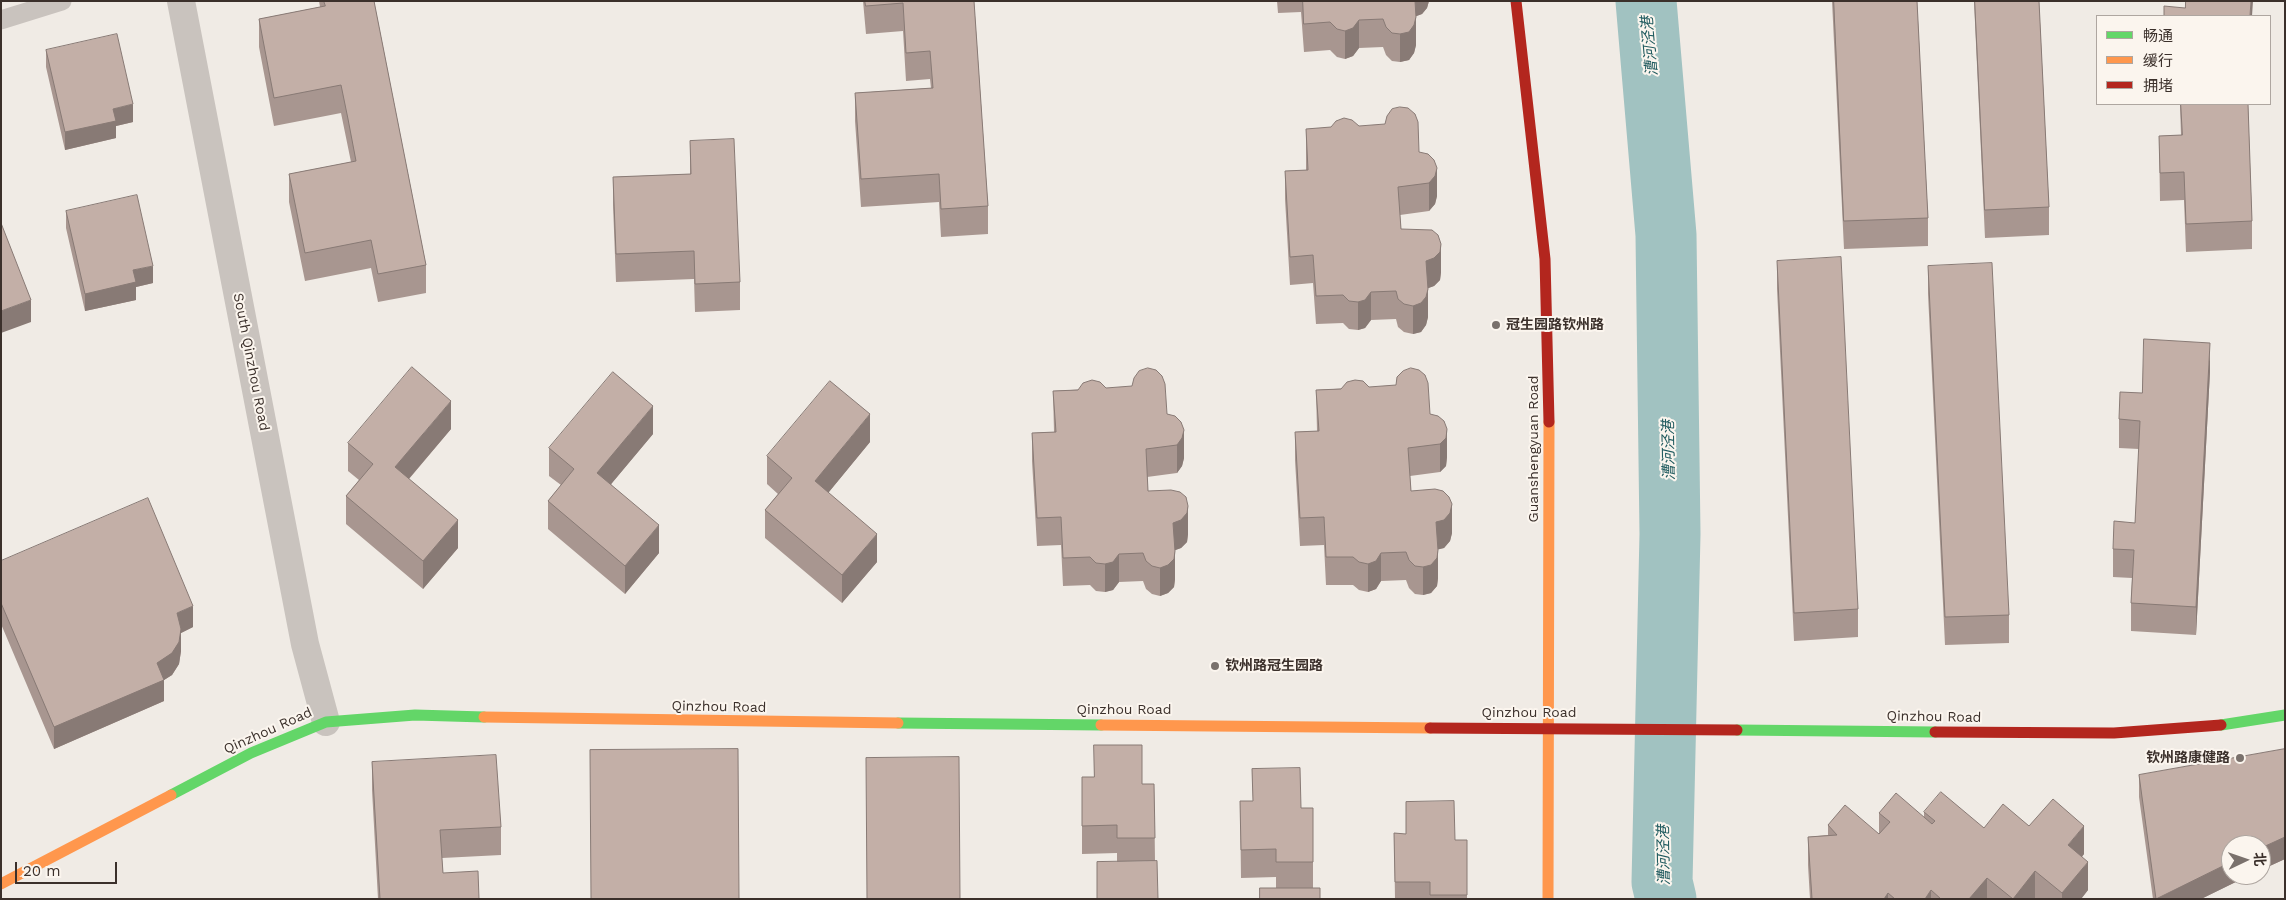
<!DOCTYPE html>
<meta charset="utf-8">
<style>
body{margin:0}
#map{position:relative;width:2286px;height:900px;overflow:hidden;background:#f0ebe5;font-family:"Work Sans","Noto Sans SC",sans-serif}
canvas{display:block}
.frame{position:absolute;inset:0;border:2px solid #3b302b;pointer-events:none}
.legend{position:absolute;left:2096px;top:15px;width:175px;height:90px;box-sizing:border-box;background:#fbf5ee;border:1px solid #aea6a0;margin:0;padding:6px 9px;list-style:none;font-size:15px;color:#3b302b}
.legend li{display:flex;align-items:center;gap:10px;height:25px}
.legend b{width:25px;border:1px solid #aea6a0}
.north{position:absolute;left:2221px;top:835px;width:50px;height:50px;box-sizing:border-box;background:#fbf5ee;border:1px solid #aea6a0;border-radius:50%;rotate:87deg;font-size:14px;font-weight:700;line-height:20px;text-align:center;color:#3b302b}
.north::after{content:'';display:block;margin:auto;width:18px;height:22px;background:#7a716c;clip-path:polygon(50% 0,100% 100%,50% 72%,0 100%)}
.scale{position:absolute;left:15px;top:862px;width:102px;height:22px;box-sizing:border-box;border:2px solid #3b302b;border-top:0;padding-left:6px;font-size:15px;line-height:18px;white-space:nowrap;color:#3b302b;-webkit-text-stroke:4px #fbf5ee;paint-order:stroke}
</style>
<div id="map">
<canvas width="2286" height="900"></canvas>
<div class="frame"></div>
<ul class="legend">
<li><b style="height:6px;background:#63d668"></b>畅通</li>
<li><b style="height:6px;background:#ff974d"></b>缓行</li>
<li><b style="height:6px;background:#b3261e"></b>拥堵</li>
</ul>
<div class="north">北</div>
<div class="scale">20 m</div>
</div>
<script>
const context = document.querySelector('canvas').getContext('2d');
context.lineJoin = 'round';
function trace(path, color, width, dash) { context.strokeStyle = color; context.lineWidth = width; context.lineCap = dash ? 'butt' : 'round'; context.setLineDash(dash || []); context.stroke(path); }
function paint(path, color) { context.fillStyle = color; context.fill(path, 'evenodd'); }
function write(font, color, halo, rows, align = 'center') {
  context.font = font + ' "Work Sans","Noto Sans SC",sans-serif'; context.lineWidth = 4; context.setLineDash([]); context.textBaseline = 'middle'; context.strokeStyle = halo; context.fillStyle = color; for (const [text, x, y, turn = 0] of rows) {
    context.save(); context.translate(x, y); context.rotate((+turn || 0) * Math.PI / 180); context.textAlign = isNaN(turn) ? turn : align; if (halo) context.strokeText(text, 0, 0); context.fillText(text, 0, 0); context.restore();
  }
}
trace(new Path2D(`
 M1646 1 1666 235 1670 534 1662 882 1666 899`), '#a1c2c1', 61);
trace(new Path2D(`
 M1 20 62 1`), '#c9c3be', 19);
trace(new Path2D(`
 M181 1 305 644 326 722`), '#c9c3be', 28);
trace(new Path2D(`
 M898 723 1101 725
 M2221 725 2285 715
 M1737 730 1935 732
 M171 795 251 753 326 722 415 715 484 717`), '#63d668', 11);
trace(new Path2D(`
 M484 717 898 723
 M1101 725 1430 728
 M1 884 171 795
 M1548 899 1549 422`), '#ff974d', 11);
trace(new Path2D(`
 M1516 1 1545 259 1549 422
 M1430 728 1737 730
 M1935 732 2114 733 2221 725`), '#b3261e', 11);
paint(new Path2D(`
 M319 1H374L426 265V293L378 302 371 268 305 281 289 202V174L351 162 341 113 274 126 259 47V19L320 7Z
 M863 1H974L988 206V234L941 237 939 202 861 207 855 121V93L931 88 930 79 906 81 903 31 866 34Z
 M1277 1H1429L1427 8 1422 14 1416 16V45L1414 53 1409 60 1400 62 1392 61 1386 55 1383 47 1359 48 1353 56 1345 59 1337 57 1330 50 1304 52 1301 12 1278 13Z
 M1832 1H1917L1928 218V246L1844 249Z
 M1974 1H2039L2049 207V235L1985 238Z
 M46 50 133 122 116 126V138L65 150 46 67Z
 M2180 104H2248L2252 221V249L2186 252 2184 200 2160 201 2159 136 2181 135Z
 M1359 126 1419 152 1437 196 1435 204 1429 211 1400 215 1401 229 1441 272 1440 280 1434 286 1428 288V317L1426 325 1421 332 1413 334 1404 332 1398 327 1396 319 1371 320 1365 328 1358 330 1349 329 1343 323 1316 324 1313 283 1290 285 1285 199V171L1306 170V129Z
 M690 141 740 282V310L695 312 694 279 616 282 613 205V177L690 174Z
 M66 211 153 283 136 287V300L85 311 66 228Z
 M1777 261 1858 609V637L1794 641 1777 289Z
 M1928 266 2009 615V643L1945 645 1928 294Z
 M2210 371 2196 635 2131 631V603L2132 578 2113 577V549L2135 523 2139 449 2119 448V419L2142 393Z
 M1369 387 1430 414 1447 457 1446 466 1440 472 1410 476 1411 491 1452 533 1450 541 1444 548 1438 549V578L1437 586 1431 593 1423 595 1415 594 1409 588 1406 580 1381 581 1376 589 1368 592 1359 590 1353 585H1326L1324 545 1300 546 1295 460V432L1317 431 1316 390Z
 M1106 388 1167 414 1184 458 1182 466 1177 473 1147 477 1148 491 1188 534 1187 542 1181 548 1175 550V579L1174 587 1168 593 1160 596 1152 594 1146 589 1143 581 1119 582 1113 590 1105 592 1096 591 1090 585 1063 586 1061 545 1037 546 1032 461V433L1054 432 1053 391Z
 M451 429 409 479 458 548 423 589 346 524V496L359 480 348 471V443Z
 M653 434 611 484 659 553 625 594 548 529V501L561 485 549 476V448Z
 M870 442 828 493 877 562 842 603 765 538V510L778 494 767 484V456Z
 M1 561 193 627 181 633V651L179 664 172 675 164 680V701L54 749 1 624Z
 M2285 749V859L2261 870V845L2250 875 2201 899H2153L2139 797V775Z
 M372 762 501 827V855L442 858 443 873 479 899H378L372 790Z
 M1252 769 1301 808H1313V888H1276V877L1241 878 1240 801H1253Z
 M1082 777 1142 784H1154L1155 861 1117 862V853L1082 854Z
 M1924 812 1984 828 2029 826 2084 854 2082 857 2088 890 2081 899H1810L1808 865V837L1828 835V825L1879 834V813L1924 817Z
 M1394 833 1455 840H1467V899H1395Z`), '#a89690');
paint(new Path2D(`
 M1414 1H1429L1427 8 1422 14 1414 17Z
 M2251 1H2253L2252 16H2250Z
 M1416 17V45L1414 53 1409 60 1400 62V34Z
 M1359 20V48L1353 56 1345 59V31Z
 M133 104V122L116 126V138L65 150V132L113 109Z
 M1437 168V196L1435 204 1429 211V183Z
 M1441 244V272L1440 280 1434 286 1426 289V261Z
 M153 266V283L136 287V300L85 311V294L133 270Z
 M1428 289V317L1426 325 1421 332 1413 334V306Z
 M1371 292V320L1365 328 1358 330V302Z
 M31 300V322L1 333V311Z
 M2210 343V371L2196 635V607Z
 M451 401V429L395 495V467Z
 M653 406V434L597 501V473Z
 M870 414V442L815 509V481Z
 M1447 429V457L1446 466 1440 472V444Z
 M1184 430V458L1182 466 1177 473V445Z
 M1452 504V533L1450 541 1444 548 1436 550V522Z
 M1188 506V534L1187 542 1181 548 1173 551V523Z
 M458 520V548L423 589V561Z
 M659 525V553L625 594V566Z
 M877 534V562L842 603V575Z
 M1438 550V578L1437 586 1431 593 1423 595V567Z
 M1175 551V579L1174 587 1168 593 1160 596V568Z
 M1381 553V581L1376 589 1368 592V564Z
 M1119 554V582L1113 590 1105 592V564Z
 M193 606V627L181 633V651L179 664 172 675 164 680V701L54 749V727L177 613Z
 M2084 826V854L2068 873V845Z
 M2285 837V859L2261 870V848Z
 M2088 862V890L2081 899H2062V893Z
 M2231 862V875H2250L2201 899H2156Z
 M2035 871V899H2013Z
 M1987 878V899H1969Z
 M1931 890V899H1925Z
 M1888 893V899H1884Z`), '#887a75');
const building = new Path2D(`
 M324 1H374L426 265 378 274 371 240 305 253 289 174 356 161 348 119 341 85 274 98 259 19 325 6Z
 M865 1H974L988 206 941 209 939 174 861 179 855 93 933 88 930 51 906 53 903 3 866 6Z
 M1303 1H1415L1416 17 1414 25 1409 32 1400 34 1392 33 1386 27 1383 19 1359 20 1353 28 1345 31 1337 29 1330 22 1304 24Z
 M1834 1H1917L1928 218 1844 221Z
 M1975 1H2039L2049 207 1985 210Z
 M2186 1H2251L2250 16H2164V6L2185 8Z
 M117 34 133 104 113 109 116 121 65 132 46 50Z
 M2181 104H2248L2252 221 2186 224 2184 172 2160 173 2159 136 2182 135Z
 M1400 107 1408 108 1415 114 1418 122 1419 152 1428 154 1434 160 1437 168 1435 176 1429 183 1398 187 1401 229 1432 230 1438 235 1441 244 1440 252 1434 258 1426 261 1428 289 1426 297 1421 303 1413 306 1404 304 1398 299 1396 291 1371 292 1365 300 1358 302 1349 301 1343 295 1316 296 1313 255 1290 257 1285 171 1308 170 1306 129 1331 127 1336 121 1344 118 1352 120 1359 126 1385 124 1387 116 1392 109Z
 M734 139 740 282 695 284 694 251 616 254 613 177 691 174 690 141Z
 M137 195 153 266 133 270 136 282 85 294 66 211Z
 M1 223 31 300 1 311Z
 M1841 257 1858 609 1794 613 1777 261Z
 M1992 263 2009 615 1945 617 1928 266Z
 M2144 339 2210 343 2196 607 2131 603 2134 550 2113 549 2114 521 2135 523 2140 421 2119 419 2120 392 2142 393Z
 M412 367 451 401 395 467 458 520 423 561 346 496 373 464 348 443Z
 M1148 368 1156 370 1162 376 1165 384 1167 414 1175 416 1181 422 1184 430 1182 438 1177 445 1146 449 1148 491 1171 490 1180 492 1186 497 1188 506 1187 513 1181 520 1173 523 1175 551 1174 559 1168 565 1160 568 1152 566 1146 561 1143 553 1119 554 1113 562 1105 564 1096 563 1090 557 1063 558 1061 517 1037 518 1032 433 1056 432 1053 391 1078 390 1083 383 1092 380 1100 382 1106 388 1132 386 1134 378 1139 371Z
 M1411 368 1419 370 1425 375 1428 383 1430 414 1438 416 1444 421 1447 429 1446 438 1440 444 1408 448 1411 491 1435 489 1443 491 1449 497 1452 504 1450 513 1444 520 1436 522 1438 550 1437 558 1431 565 1423 567 1415 566 1409 560 1406 552 1381 553 1376 561 1368 564 1359 562 1353 557H1326L1324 517 1300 518 1295 432 1319 431 1316 390 1341 389 1347 382 1355 380 1363 381 1369 387 1396 385 1397 377 1403 371Z
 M613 372 653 406 597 473 659 525 625 566 548 501 574 469 549 448Z
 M830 381 870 414 815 481 877 534 842 575 765 510 792 478 767 456Z
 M148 498 193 606 177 613 181 629 179 642 172 653 157 663 164 680 54 727 1 603V561Z
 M1094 745H1142V784H1154L1155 838H1117V825L1082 826V777H1094Z
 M738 749 739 899H591L590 750Z
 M2285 749V837L2261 848V845H2231V862L2156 899 2139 775Z
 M496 755 501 827 440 830 443 873 478 871 479 899H380L372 762Z
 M959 757 960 899H867L866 758Z
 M1300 768 1301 808H1313V862H1276V849L1241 850 1240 801H1253L1252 769Z
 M1941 792 1984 828 2003 804 2029 826 2053 799 2084 826 2068 845 2088 862 2062 893 2035 871 2013 899 1987 878 1969 899H1941L1931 890 1925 899H1895L1888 893 1884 899H1812L1808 837 1837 835 1828 825 1845 805 1879 834 1890 822 1879 813 1896 793 1932 824 1935 821 1924 812Z
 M1454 801 1455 840H1467V895H1430V882H1395L1394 833 1406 834V802Z
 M1157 861 1158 899H1097V862Z
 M1260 888H1320V899H1260Z`);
paint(building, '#c3afa7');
trace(building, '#887a75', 1);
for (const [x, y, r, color] of [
 [1496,325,5,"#7a716c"],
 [1215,666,5,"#7a716c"],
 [2240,758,5,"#7a716c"]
]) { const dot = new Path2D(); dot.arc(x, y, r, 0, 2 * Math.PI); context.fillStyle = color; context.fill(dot); trace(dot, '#fbf5ee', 2); }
write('bold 14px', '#3b302b', '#fbf5ee', [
 ["冠生园路钦州路",1506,325],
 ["钦州路冠生园路",1225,666],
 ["钦州路康健路",2230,758,"right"]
], 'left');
write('14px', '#3b302b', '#fbf5ee', [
 ["South Qinzhou Road",251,362,79],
 ["Guanshengyuan Road",1534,449,-90],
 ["Qinzhou Road",719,707,1],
 ["Qinzhou Road",1124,710],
 ["Qinzhou Road",1529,713],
 ["Qinzhou Road",1934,717,1],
 ["Qinzhou Road",268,731,-24]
]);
write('italic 15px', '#1f5a5e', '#fbf5ee', [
 ["漕河泾港",1650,46,-95],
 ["漕河泾港",1669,450,-91],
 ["漕河泾港",1664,855,-91]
]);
</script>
